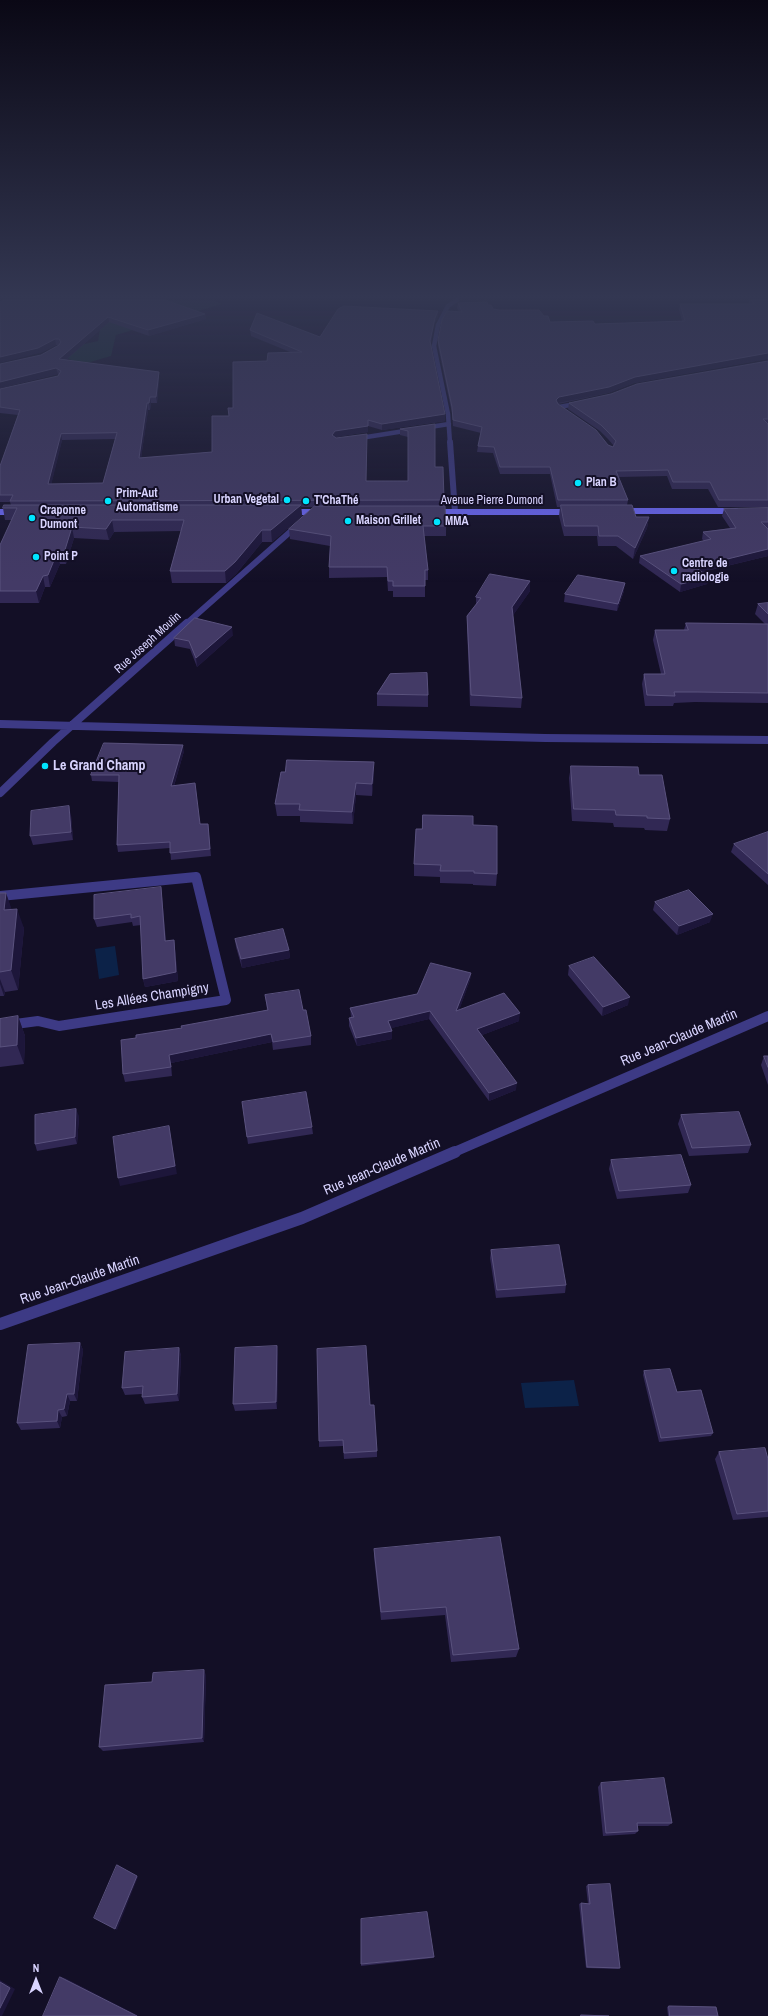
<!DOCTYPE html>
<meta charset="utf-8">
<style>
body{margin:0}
#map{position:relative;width:768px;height:2016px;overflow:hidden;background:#130f26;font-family:"Archivo Narrow",sans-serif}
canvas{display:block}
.north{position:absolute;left:16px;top:1960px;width:40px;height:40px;-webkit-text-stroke:3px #130f26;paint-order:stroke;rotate:0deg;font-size:11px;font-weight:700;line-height:16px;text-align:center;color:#d9d4ff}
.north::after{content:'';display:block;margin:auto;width:14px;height:18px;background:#d9d4ff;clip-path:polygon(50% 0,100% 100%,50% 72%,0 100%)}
</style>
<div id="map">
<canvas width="768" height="2016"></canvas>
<div class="north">N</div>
</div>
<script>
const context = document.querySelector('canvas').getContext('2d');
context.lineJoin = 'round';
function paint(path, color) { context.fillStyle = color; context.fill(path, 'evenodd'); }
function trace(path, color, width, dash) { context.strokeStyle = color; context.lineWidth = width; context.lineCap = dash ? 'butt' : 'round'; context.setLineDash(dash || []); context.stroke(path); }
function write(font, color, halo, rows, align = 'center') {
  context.font = font + ' "Archivo Narrow",sans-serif'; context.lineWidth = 4; context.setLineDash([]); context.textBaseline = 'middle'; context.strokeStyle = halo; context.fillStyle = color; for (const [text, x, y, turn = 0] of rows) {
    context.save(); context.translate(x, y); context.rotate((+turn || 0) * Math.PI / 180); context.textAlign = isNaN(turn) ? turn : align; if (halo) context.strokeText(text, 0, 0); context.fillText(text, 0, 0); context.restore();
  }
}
paint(new Path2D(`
 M157 300H212L222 304 116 335 111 356 80 365 65 357 80 345 98 341 100 328 84 321Z`), '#12302f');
paint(new Path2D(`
 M115 946 119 975 99 979 95 949Z
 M574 1380 579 1406 525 1408 521 1383Z`), '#0c2248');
trace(new Path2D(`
 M559 407 581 403
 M354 439 449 424
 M450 443 448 414 434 346 438 325 448 306 457 300`), '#3d3a85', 4.5);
trace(new Path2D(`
 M450 442 455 512
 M186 624 299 524`), '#3d3a85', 6);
trace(new Path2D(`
 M0 724 545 738 768 740
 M0 793 53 742 187 623`), '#3d3a85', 8);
trace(new Path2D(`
 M0 896 196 877 226 1000 59 1026 38 1021 0 1026
 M452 1153 768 1016`), '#3d3a85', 10);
trace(new Path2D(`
 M0 1324 302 1218 455 1152`), '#3d3a85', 12);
trace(new Path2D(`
 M622 511H736
 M0 512H16
 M288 512H322
 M432 512H572`), '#6f6bff', 6);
paint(new Path2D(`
 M748 300H768V360L767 359 634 383 608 393 558 404 608 445 613 447 614 446 608 439 600 431 568 409 569 403 768 361V507H718L708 489H672L667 476 619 477 628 500 627 505 636 517H649L647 528 633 559 616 546H598L597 536H564L559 516 560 507H557L550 474H500L493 453 477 452 478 446 481 433 453 426 452 413 438 346V340L459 312 457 308 458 303 488 305 493 309 544 316 550 322 595 324 682 321 679 310 680 304H750Z
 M0 302 205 314 206 319 149 336 109 322 66 360 159 372V378L157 403H151L150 410H148L141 458 212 452 233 408 267 361 290 352 251 336 250 330 320 337 438 311V317L434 324 431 343 445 421 382 430 368 426V432L335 437 366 481H408V437L400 435V429L435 424V467L444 500V506L446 526V536H424L428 570V580H425V597H393V591H388L387 577 329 578V567L330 546 290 539 289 529 314 507H301L302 516 272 542H262L236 574 226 583H172L170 571 181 531 114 532 109 540 74 538 66 564H60L50 587H45L39 603H0V545L12 520H5L3 508 11 505 10 502H0V466L18 415 0 413V389L58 376V374L0 388V364L41 355 59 345H56L40 353ZM115 439 103 483 51 484 62 440Z
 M768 508V556L702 572 709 577 707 584 680 592 639 563 640 556 704 541 702 539 703 532 730 528 722 516 724 509Z
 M530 591 513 615 522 698 521 708 470 706 467 626V616L476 605V597Z
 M624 591 617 611 564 602 565 594Z
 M768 603V703L695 702 674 703 673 706H645L642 684 644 674H661L653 640 655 630H684L686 623 765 624 755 614 758 604Z
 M233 635 197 667 190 649 175 646 174 638Z
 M377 694 428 695V707L377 706Z
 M184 751 174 786 200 824H208L211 856 171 860 170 848 118 852 117 845 119 782 92 781 91 775Z
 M571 766 639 775 670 819 667 831 645 830 644 828 614 827 613 823 572 821 569 778Z
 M374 774 372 796 356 795 353 824 300 822V816H277L275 804Z
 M71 815 73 840 33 845 30 836Z
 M473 825 497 874 496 886 473 885V884L440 883V877L414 876V864L422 829Z
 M768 832V885L731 852 734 844Z
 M161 887 162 896 166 941 174 940 175 949 178 981 145 987 143 979 141 925 133 926 132 922 97 927 94 919Z
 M0 893H6L11 909 24 928 18 990 5 992 4 996H0Z
 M655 902 710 922 677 935 653 910Z
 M235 939 289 950 290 958 242 968 236 947Z
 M569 966 628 1005 602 1016 568 975Z
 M471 973 470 980 459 1010 519 1021 482 1035 516 1090 489 1101 429 1019 391 1028 392 1031V1039L357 1046 349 1026V1018L351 1017 350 1008 417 994Z
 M265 995 303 1010 311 1036V1045L273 1050 272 1042 171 1063 172 1076 125 1082 123 1074 136 1038 267 1010Z
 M18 1016 25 1036 24 1064 0 1067V1019Z
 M764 1056H768V1085L761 1065Z
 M242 1102 312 1127 313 1134 248 1144Z
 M681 1115 751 1145 748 1153 689 1156 678 1124Z
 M79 1116 77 1144 37 1151 35 1144Z
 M611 1160 691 1185 688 1193 617 1199 609 1169Z
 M491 1250 566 1285 565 1293 496 1298 490 1258Z
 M80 1343 83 1350 77 1401H70L67 1416 62 1417 60 1428 21 1430 17 1423Z
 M179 1348 181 1356 179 1401 145 1404 142 1397V1394L125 1395 122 1388Z
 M278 1353 277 1409 235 1411 233 1404Z
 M644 1371 677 1392 713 1433 711 1436 659 1442 643 1375Z
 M370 1405 377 1451V1457L344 1459 343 1446 319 1447V1441Z
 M719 1452 768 1459V1517L733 1520 715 1459Z
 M374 1549 519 1649 516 1657 451 1662 445 1615 381 1620 374 1557Z
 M206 1675 204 1742 103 1751 99 1747 152 1682Z
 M601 1783 672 1823 668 1826H637L638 1831 635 1834 603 1836 598 1787Z
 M588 1885 620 1968 618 1969 586 1968 579 1904 581 1903 588 1904 586 1886Z
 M434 1957 433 1958 361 1966V1964Z
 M669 2006 718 2016H668L667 2007Z`), '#312854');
paint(new Path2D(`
 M438 311V317L434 324 430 346V341L435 318Z
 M205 314 206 319 149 336 148 330Z
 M108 317 109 322 60 365 59 359Z
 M55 339 56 345 40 353 0 363V357Z
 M768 353 767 359 634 383 608 393 558 403 555 406 556 400 559 397 635 377Z
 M56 368 58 374 0 388V382Z
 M159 372V378L157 403 156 397Z
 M150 397 151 403 150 410 149 403Z
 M147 403 148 410 140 465 139 458Z
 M445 414V421L382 430V424Z
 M368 420V432L335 437 332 435 335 431Z
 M61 434 62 440 50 490 48 484Z
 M301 505 302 516 272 542 271 530Z
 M649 517 647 528 633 559 635 548Z
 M112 520 114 532 109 540 106 529Z
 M72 527 74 538 66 564 64 553Z
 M262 530V542L236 574 226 583 225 571Z
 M768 549V556L693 574 695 567Z
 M57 553 60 564 50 587 48 575Z
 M43 576 45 587 39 603 36 591Z
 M709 577 707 584 680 592 681 584Z
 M530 581V591L512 617V607Z
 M625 583 624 591 617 611 618 604Z
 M232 627 233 635 197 667 196 658Z
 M183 745 184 751 172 792 171 786Z
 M374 762V774L372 796V784Z
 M356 783V795L353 824 352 812Z
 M69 806 71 815 73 840 71 832Z
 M161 887 162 896 166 950 165 941Z
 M6 893 13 913 4 910Z
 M17 909 24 928 18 990 11 970Z
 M713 914 710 922 677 935 679 926Z
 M174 940 175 949 178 981 145 987 143 979Z
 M289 950 290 958 242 968 241 959Z
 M471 973 470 980 456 1019V1011Z
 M0 979 5 992 4 996 0 984Z
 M630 997 628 1005 602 1016 603 1007Z
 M430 1011 429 1019 388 1029V1021Z
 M520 1013 519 1021 477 1037V1029Z
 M18 1016 25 1036 24 1064 17 1045Z
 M392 1031V1039L357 1046 356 1038Z
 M271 1034 272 1042 171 1063 172 1076 171 1067 169 1055Z
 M517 1083 516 1090 489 1101V1093Z
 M76 1109 79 1116 77 1144 75 1137Z
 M169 1126 177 1174 120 1186 118 1178Z
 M80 1343 83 1350 77 1401 74 1394Z
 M277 1346 278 1353 277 1409 276 1402Z
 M179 1348 181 1356 179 1401 177 1394Z
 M67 1394 70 1401 67 1416 64 1409Z
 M58 1410 62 1417 60 1428 57 1421Z
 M204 1670 206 1675 204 1742 202 1738Z
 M137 1876 138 1877 117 1930 115 1929Z
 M60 1977 65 1978 139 2016H137Z
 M0 1980 15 1989 2 2016H0Z`), '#1d163a');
const building = new Path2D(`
 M4 300H165L205 314 148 330 108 317 59 359 159 372 156 397H150L149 403H147L139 458 212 452V416H229L228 408H233V362L267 361 268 353 302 352 250 330 257 313 320 337 338 309 344 306 438 311 435 318 430 341 445 414 382 424 368 420V426L335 431 332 435 336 438 367 434 366 481H408V431L400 429 435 424V467H443L444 500 10 501 13 495H0V466L20 410 0 407V389L58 376 61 371 56 368 0 382V364L41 355 59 345 61 342 59 339H55L38 348 0 357V302ZM117 433 103 483 48 484 61 434Z
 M752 300H768V353L635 377 609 387 559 397 556 400 558 404 596 430 608 445 613 447 616 441 609 433 601 425 569 403 611 394 637 384 768 361V419H763L768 424V500H719L710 482H673L668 470 616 471 628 500H558L550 467H500L494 447 478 446 482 427 453 420 452 407 438 340 442 320 447 311 462 312 458 303 487 302 488 305H491L493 309 499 310H539L544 316H548L550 322 593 321 595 324 685 321 680 304H754Z
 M4 505H301L271 530H262L235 562 225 571H170L184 520H112L106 529 72 527 64 553H57L48 575 43 576 36 591H0V545L17 508H3Z
 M561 505H632L636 517H649L635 548 618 536H599L598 526H565Z
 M315 506H445L446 526H423L428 570H425V586H393V581H388L387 567H329L331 536 289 529Z
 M768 508V522H761L768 529V549L695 567 709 577 681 584 640 556 711 539 703 532 736 528 724 509Z
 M490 574 530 581 512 607 522 698 471 695 467 616 481 598 476 597Z
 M578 575 625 583 618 604 565 594Z
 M768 603V614L758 604Z
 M195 618 232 627 196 658 189 641 174 638Z
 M686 623 768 624V693L697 692H674L675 696 647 695 644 674H665L655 630H688Z
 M427 673 428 695 377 694 390 674Z
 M104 743 183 745 171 786 195 783 200 824H208L210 849 170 853V842L117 845 119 775H91Z
 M287 760 374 762 372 784 356 783 352 812 299 810 300 804H275L281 772H285Z
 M571 766 638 767 639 775H662L670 819 647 818V816L616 815 615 810 574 809Z
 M69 806 71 832 30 836 31 811Z
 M423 815 473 816V825L497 826V874L474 873V871H440L441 865 414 864 416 829H422Z
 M768 832V874L734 844Z
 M161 887 165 941 174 940 176 972 143 979 140 916 131 918V914L94 919V895Z
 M689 890 713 914 679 926 655 902Z
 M0 893H6L4 910 17 909 11 970 0 972Z
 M283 929 289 950 241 959 235 939Z
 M594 957 630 997 603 1007 569 966Z
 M431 963 471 973 456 1011 504 993 520 1013 477 1029 517 1083 489 1093 430 1011 388 1021 392 1031 356 1038 349 1018 354 1017 350 1008 417 994Z
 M299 990 303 1010H306L311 1036 273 1042 271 1034 169 1055 171 1067 123 1074 121 1040 136 1038V1035L182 1028 181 1026 268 1010 265 995Z
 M18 1016 17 1045 0 1047V1019Z
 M764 1056H768V1067Z
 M306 1092 312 1127 247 1137 242 1102Z
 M76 1109 75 1137 35 1144V1115Z
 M739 1112 751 1145 692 1148 681 1115Z
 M169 1126 175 1166 118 1178 113 1137Z
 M681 1155 691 1185 619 1191 611 1160Z
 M559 1245 566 1285 497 1290 491 1250Z
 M80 1343 74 1394H67L64 1409 58 1410 57 1421 17 1423 28 1345Z
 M277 1346 276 1402 233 1404 235 1348Z
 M366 1346 370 1405H374L377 1451 344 1453 343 1440 319 1441 317 1349Z
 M179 1348 177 1394 142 1397 143 1386 122 1388 125 1352Z
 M670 1369 677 1392 701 1390 713 1433 661 1438 644 1371Z
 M765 1448 768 1459V1511L737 1514 719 1452Z
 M500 1537 519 1649 453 1655 446 1607 381 1612 374 1549Z
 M204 1670 202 1738 99 1747 105 1685 152 1682 153 1673Z
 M664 1778 672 1823H637L638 1831 606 1833 601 1783Z
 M117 1865 137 1876 115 1929 94 1918Z
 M610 1884 620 1968 587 1967 581 1903 590 1904 588 1885Z
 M427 1912 434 1957 361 1964V1919Z
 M60 1977 137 2016H43Z
 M0 1982 10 1988 0 2008Z
 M669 2006 716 2007 718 2016H670Z
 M581 2015 609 2016H581Z`);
paint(building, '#433a66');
trace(building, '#5a527e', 1);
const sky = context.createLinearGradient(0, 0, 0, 583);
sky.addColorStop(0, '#0a0815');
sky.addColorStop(0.51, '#333752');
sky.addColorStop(1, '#33375200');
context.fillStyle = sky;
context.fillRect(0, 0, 768, 583);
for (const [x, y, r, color] of [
 [578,483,4,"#00e5ff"],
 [287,500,4,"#00e5ff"],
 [108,501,4,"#00e5ff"],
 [306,501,4,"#00e5ff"],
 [32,518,4,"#00e5ff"],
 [348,521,4,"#00e5ff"],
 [437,522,4,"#00e5ff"],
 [36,557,4,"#00e5ff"],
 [674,571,4,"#00e5ff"],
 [45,766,4,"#00e5ff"]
]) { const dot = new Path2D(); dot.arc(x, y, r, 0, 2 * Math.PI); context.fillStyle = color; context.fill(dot); trace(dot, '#130f26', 1.5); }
write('bold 12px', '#d9d4ff', '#130f26', [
 ["Plan B",586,483],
 ["Prim-Aut",116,494],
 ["Automatisme",116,508],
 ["Urban Vegetal",279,500,"right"],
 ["T'ChaThé",314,501],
 ["Craponne",40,511],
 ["Dumont",40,525],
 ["Maison Grillet",356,521],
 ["MMA",445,522],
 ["Point P",44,557],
 ["Centre de",682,564],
 ["radiologie",682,578]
], 'left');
write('12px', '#d9d4ff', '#130f26', [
 ["Avenue Pierre Dumond",492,501],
 ["Rue Joseph Moulin",148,643,-42]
]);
write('bold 14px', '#d9d4ff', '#130f26', [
 ["Le Grand Champ",53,766]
], 'left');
write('14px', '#d9d4ff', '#130f26', [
 ["Les Allées Champigny",152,997,-9],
 ["Rue Jean-Claude Martin",679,1038,-23],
 ["Rue Jean-Claude Martin",382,1167,-23],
 ["Rue Jean-Claude Martin",80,1280,-19]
]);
</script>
